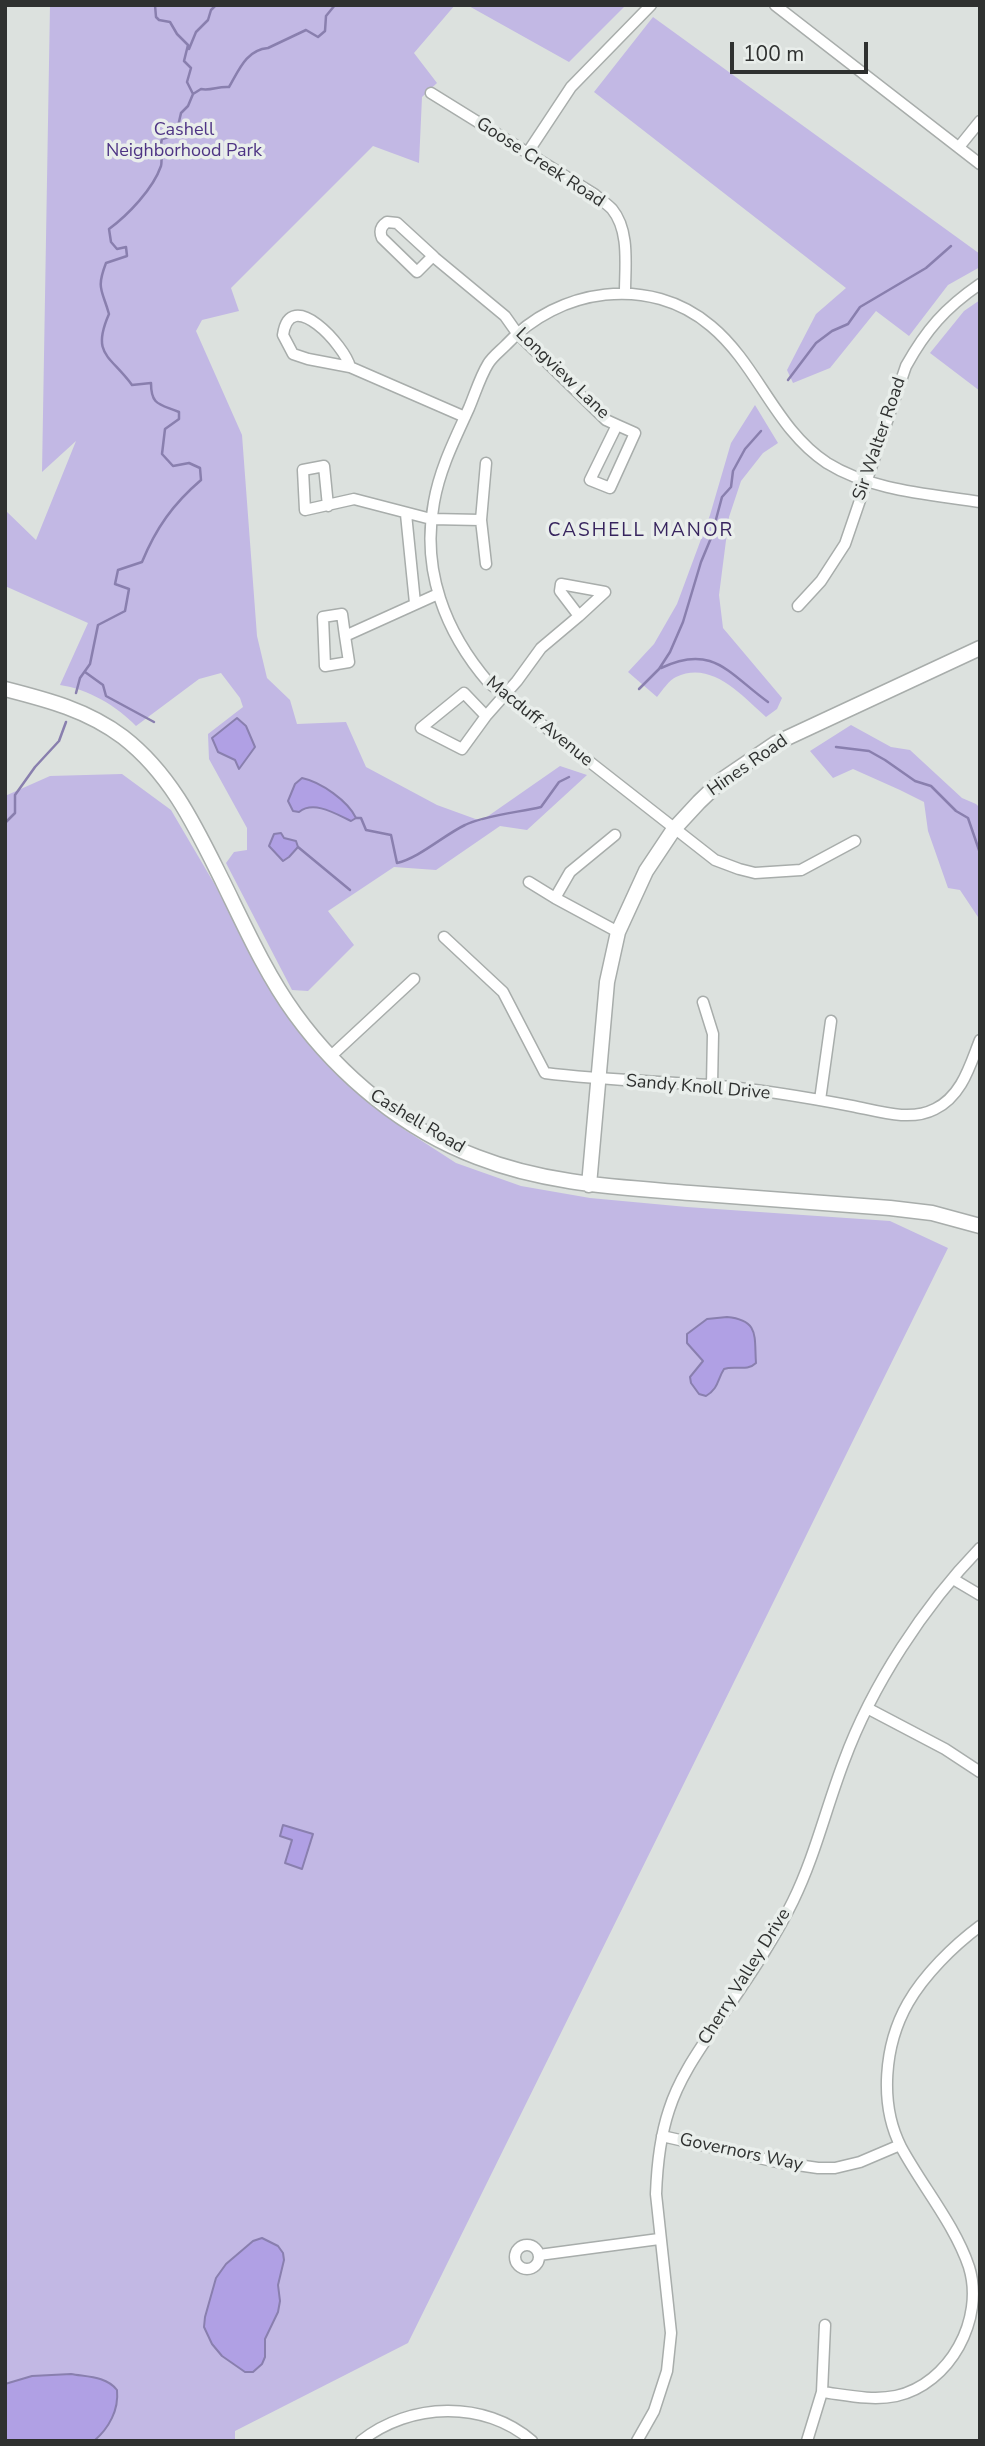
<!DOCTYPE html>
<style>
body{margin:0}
#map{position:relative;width:985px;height:2446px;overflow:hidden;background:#dce1de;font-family:"Nunito Sans",sans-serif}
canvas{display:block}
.frame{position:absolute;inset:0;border:7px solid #2f3130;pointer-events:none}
.scale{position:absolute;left:730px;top:42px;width:138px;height:32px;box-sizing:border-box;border:4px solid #2f3130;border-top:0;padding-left:9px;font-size:21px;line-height:24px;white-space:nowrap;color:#2f3130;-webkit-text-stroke:5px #e9eeeb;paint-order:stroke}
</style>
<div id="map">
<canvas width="985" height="2446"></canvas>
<div class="frame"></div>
<div class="scale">100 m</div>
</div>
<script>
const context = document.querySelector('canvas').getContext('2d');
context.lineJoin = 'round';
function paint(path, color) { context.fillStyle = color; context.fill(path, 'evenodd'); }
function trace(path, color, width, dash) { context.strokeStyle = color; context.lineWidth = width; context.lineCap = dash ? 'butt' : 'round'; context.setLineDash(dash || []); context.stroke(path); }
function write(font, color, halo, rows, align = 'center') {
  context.font = font + ' "Nunito Sans",sans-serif'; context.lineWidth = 7; context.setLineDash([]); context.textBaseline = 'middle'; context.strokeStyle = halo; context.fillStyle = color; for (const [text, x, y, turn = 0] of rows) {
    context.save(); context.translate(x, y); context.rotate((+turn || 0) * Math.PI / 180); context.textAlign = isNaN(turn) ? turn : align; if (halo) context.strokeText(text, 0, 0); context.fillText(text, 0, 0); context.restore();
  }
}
paint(new Path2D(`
 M50 5H455L414 53 437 83 422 97 419 163 373 146 231 288 239 311 202 320 196 331 242 435 257 636 267 678 290 700 297 724 346 722 366 767 437 805 481 821 560 766 587 775 527 830 500 826 436 870 394 867 328 911 354 945 308 991 292 990 226 863 234 852 247 850V828L209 759 208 734 243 707 240 698 221 673 199 679 136 726C117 706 88 689 60 685L88 623 5 586V510L36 540 76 441 42 472Z
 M467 5H626L569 62Z
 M653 17 980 254V267L948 285 909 336 876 311 830 368 793 383 787 370 816 314 846 288 594 92Z
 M980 300V391L930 353 964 311Z
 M755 405 778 443 763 453 741 481 729 517 719 595 723 628 782 698 777 709 766 717C742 696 712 660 676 677 669 680 662 691 657 697L628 672 654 644 677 604 710 515 731 443Z
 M851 725 891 747 910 750 962 798 976 804 980 808V920L960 890 948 888 928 831 924 802 900 790 853 769 833 778 810 751Z
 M122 774 171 810 218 890 269 988 319 1052 357 1091 405 1130 456 1163 521 1186 590 1198 687 1207 890 1221 948 1248 408 2343 235 2431V2441H5V796L50 776Z`), '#c2b8e4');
const water = new Path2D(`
 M237 718 246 726 255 747 239 769 235 760 218 752 212 738Z
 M302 778C321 782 348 801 356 818L351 821C336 814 314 800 299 812L293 811 288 801 295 784Z
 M281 833 284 838 296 841 298 847 289 857 283 861 269 846 274 834Z
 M727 1317C760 1320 754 1337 756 1363 747 1372 735 1365 724 1369 717 1380 719 1388 706 1396L699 1394 691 1383 690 1377 703 1361 687 1343V1334L707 1319Z
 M283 1825 313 1834 302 1869 285 1863 292 1840 280 1836Z
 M262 2238 278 2246 283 2253 284 2260 278 2285 280 2301 278 2312 265 2339V2357L262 2364 253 2372H245L222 2356 212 2344 204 2327 205 2317 216 2278 226 2264 253 2241Z
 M71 2374C87 2377 106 2376 117 2390 119 2410 109 2428 94 2441H5V2384L32 2376Z`);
paint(water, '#b0a0e4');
trace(water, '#897fae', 2);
trace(new Path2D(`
 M189 49 196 32 208 20 211 10 216 5
 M193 94 201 89C211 91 218 86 229 87 239 70 246 50 268 48L306 30 318 37 325 31 326 16 335 5
 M788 380 816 343 832 331 848 324 860 307 926 268 951 246
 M661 668C713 643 729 674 768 702
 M85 672 103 685 106 696 154 722
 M639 689 659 669 670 652 683 622 701 562 711 538 722 497 731 487 733 471 745 449 761 431
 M76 693 80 678 90 664 98 625 125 611 129 589 115 584 118 570 142 562C156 528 173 504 201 480L200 468 189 463 173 466 162 454 165 429 179 419V412C160 404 151 406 151 383L132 385C110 355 91 355 109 314 102 289 96 289 106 263L127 256 126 247 117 249 111 242 109 229C128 215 153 189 161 166 163 157 159 148 162 139L176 135 181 113 188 106 193 94 187 82 191 68 184 61 188 45 177 34 170 22 159 20 156 17 155 5
 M836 747 869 751 885 760 915 781 931 786 956 811 968 818 980 853
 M356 818H361L366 830 391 835 397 863C419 858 444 835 465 825 482 816 520 812 541 807L559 782 569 777
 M5 823 15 813V795L35 767 59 741 66 722
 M298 847 350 890`), '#897fae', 2.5);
const street = new Path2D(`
 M775 5 980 164
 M431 93 594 194C600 199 607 204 612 209 630 231 625 265 625 292
 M959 147 980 121
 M528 152 571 87 651 5
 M433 256 417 272 382 238C379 231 381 226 387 222L397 223 433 256 435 258 505 316 517 333 606 420 617 425 590 480 610 488 635 433 617 425
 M350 367C345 346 290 285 283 335L293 354 308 359 350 367 465 417
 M328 506 324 466 303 470 305 510 354 499 431 519 481 520 486 463
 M406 514 415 603
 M481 520 486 564
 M561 584 605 592 579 616 560 591Z
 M798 606 821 581 845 544 906 366C926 330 945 308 980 284
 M345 636 349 662 325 666 323 617 342 614 345 636 438 594
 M464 693 486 716 462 749 421 728Z
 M486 716 517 681 541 648 579 616
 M615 835 570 872 555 898 618 932
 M855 841 801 870 755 873 739 869 715 860 489 683C445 632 421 570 434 502 440 468 455 439 469 408 475 394 480 377 488 364 492 357 500 351 506 345 558 288 650 274 711 326 758 365 775 429 827 463 872 491 929 494 980 502
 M529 882 555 898
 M444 937 503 992 545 1073C600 1080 655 1081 710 1085 757 1089 805 1097 852 1106 878 1111 910 1122 935 1109 962 1096 970 1065 980 1040
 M703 1002 713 1034 712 1085
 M331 1056 414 979
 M820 1100 831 1021
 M953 1579 980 1595
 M867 1708 945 1749 980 1772
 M662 2136 777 2162 818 2168H835L860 2162 900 2145
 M515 2257a12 12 0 1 1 24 0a12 12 0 1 1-24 0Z
 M539 2255 659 2239
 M822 2392C846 2395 872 2401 896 2396 950 2384 985 2319 969 2267 955 2225 922 2186 901 2147 879 2104 884 2045 908 2003 924 1975 953 1946 980 1926
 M361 2441C410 2402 485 2400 532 2441
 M637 2441 654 2411 667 2371 671 2333 656 2194C657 2166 660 2137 669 2110 679 2078 699 2050 718 2022 744 1983 772 1944 793 1901 815 1856 826 1808 844 1761 872 1685 924 1606 980 1548
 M807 2441 822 2392 825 2325`);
const secondary = new Path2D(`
 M5 689C48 700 87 710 123 737 172 775 196 828 223 882 245 927 266 974 295 1014 340 1076 405 1130 477 1157 546 1184 617 1187 690 1193 757 1198 823 1203 890 1208L932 1213 980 1226
 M589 1185 607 982 618 932 646 871 674 829 699 802 723 779 776 743 980 648`);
trace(street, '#a8adab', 13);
trace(secondary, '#a8adab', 17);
trace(street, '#fff', 10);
trace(secondary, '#fff', 14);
write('18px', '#4e3484', '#e9eeeb', [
 ["Cashell",184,131],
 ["Neighborhood Park",184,152]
]);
write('18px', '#2f3130', '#e9eeeb', [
 ["Goose Creek Road",540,163,33],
 ["Longview Lane",562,374,44],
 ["Sir Walter Road",880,439,-71],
 ["Macduff Avenue",539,722,39],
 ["Hines Road",748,766,-35],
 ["Sandy Knoll Drive",698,1088,5],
 ["Cashell Road",417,1122,31],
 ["Cherry Valley Drive",745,1977,-58],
 ["Governors Way",741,2153,12]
]);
context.letterSpacing = '2px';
write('19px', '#37245e', '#e9eeeb', [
 ["CASHELL MANOR",641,531]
]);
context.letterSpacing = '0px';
</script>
